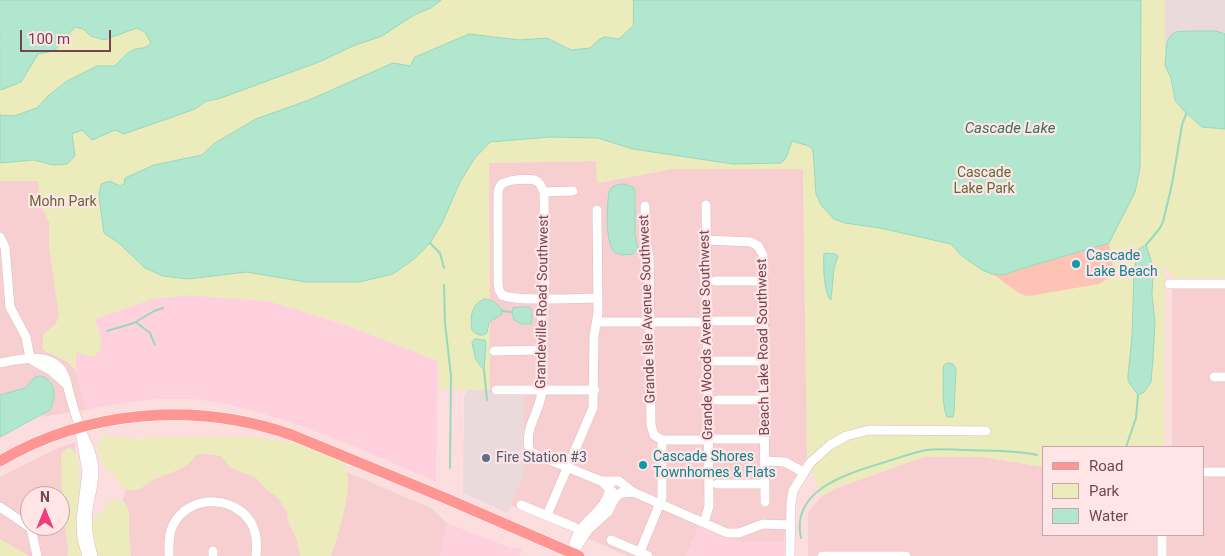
<!DOCTYPE html>
<style>
body{margin:0}
#map{position:relative;width:1225px;height:556px;overflow:hidden;background:#fddede;font-family:Roboto,sans-serif}
canvas{display:block}
.legend{position:absolute;left:1042px;top:446px;width:162px;height:90px;box-sizing:border-box;background:#ffe5e5;border:1px solid #c7a5aa;margin:0;padding:6px 9px;list-style:none;font-size:15px;color:#744551}
.legend li{display:flex;align-items:center;gap:10px;height:25px}
.legend b{width:25px;border:1px solid #c7a5aa}
.north{position:absolute;left:20px;top:486px;width:50px;height:50px;box-sizing:border-box;background:#ffe5e5;border:1px solid #c7a5aa;border-radius:50%;rotate:0deg;font-size:14px;font-weight:700;line-height:20px;text-align:center;color:#744551}
.north::after{content:'';display:block;margin:auto;width:18px;height:22px;background:#ef3b7f;clip-path:polygon(50% 0,100% 100%,50% 72%,0 100%)}
.scale{position:absolute;left:20px;top:30px;width:91px;height:22px;box-sizing:border-box;border:2px solid #744551;border-top:0;padding-left:6px;font-size:15px;line-height:18px;white-space:nowrap;color:#744551;-webkit-text-stroke:4px #ffe5e5;paint-order:stroke}
</style>
<div id="map">
<canvas width="1225" height="556"></canvas>
<ul class="legend">
<li><b style="height:6px;background:#ff9693"></b>Road</li>
<li><b style="height:14px;background:#ebebbc"></b>Park</li>
<li><b style="height:14px;background:#b2e7cf"></b>Water</li>
</ul>
<div class="north">N</div>
<div class="scale">100 m</div>
</div>
<script>
const context = document.querySelector('canvas').getContext('2d');
context.lineJoin = 'round';
function paint(path, color) { context.fillStyle = color; context.fill(path, 'evenodd'); }
function trace(path, color, width, dash) { context.strokeStyle = color; context.lineWidth = width; context.lineCap = dash ? 'butt' : 'round'; context.setLineDash(dash || []); context.stroke(path); }
function write(font, color, halo, rows, align = 'center') {
  context.font = font + ' Roboto,sans-serif'; context.lineWidth = 4.5; context.setLineDash([]); context.textBaseline = 'middle'; context.strokeStyle = halo; context.fillStyle = color; for (const [text, x, y, turn = 0] of rows) {
    context.save(); context.translate(x, y); context.rotate((+turn || 0) * Math.PI / 180); context.textAlign = isNaN(turn) ? turn : align; if (halo) context.strokeText(text, 0, 0); context.fillText(text, 0, 0); context.restore();
  }
}
paint(new Path2D(`
 M596 161 598 183 672 169H803L807 457 788 489 784 541 743 542 730 539 699 526 686 556H628L511 505 524 471 523 395 490 394 489 163Z
 M38 180 41 206 49 221V247L59 315 56 324 43 335V350L68 362 76 371 86 410 40 417 50 410 32 380 25 388 0 395V181Z
 M1172 284H1225V556H808V513L821 497 834 489 924 457H982L1044 467V535H1204V447H1172Z
 M75 442V556H0V477L56 449ZM30 496H60V526H30Z
 M137 448 316 459 431 508 447 523 440 556H121L119 514Z`), '#f7cfd0');
paint(new Path2D(`
 M185 295 269 301 346 325 438 361 436 482 354 446 298 425 257 412 222 403 193 399H159L120 403 86 410 76 371V352L88 356H95L101 342 97 323 93 320 152 299Z
 M447 523 513 549 522 547 520 556H440Z
 M699 526 730 539 743 542 784 541 785 556H686Z`), '#ffd1de');
paint(new Path2D(`
 M1165 0H1225V53L1165 54Z
 M467 390H490V394L523 395 524 471 508 513 463 493 464 398Z`), '#ebdadc');
paint(new Path2D(`
 M384 0H1165V54L1225 87V278H1174L1165 264 1164 447H1044V467L982 457H924L834 488 821 497 807 457 803 169H672L597 183 596 161 489 163 490 390 439 389 438 361 346 325 269 301 186 295 152 299 94 319C99 325 101 341 101 349L95 356H88L76 352V371L68 362 43 350V335L56 324 59 315 49 247V221L41 206 38 181H0V25Z
 M104 436 136 439 160 437H259L271 440 296 442 339 459C345 464 347 472 348 480 349 497 338 539 331 556H300L296 538 288 521 287 512 278 498 267 490 256 478 231 468 221 456 203 454 196 455C187 470 168 473 153 480 145 484 140 493 129 490 121 488 118 481 113 474 110 471 104 468 102 464 97 454 95 443 104 436Z
 M70 448C86 456 77 511 77 528 78 538 79 547 82 556H67L68 548 62 506 61 457C62 451 64 449 70 448Z
 M114 499C133 499 129 519 129 531 130 539 130 548 131 556H97L95 553 90 522C94 517 99 515 102 511 107 505 107 502 114 499Z
 M0 539 28 555 29 556H0Z`), '#ebebbc');
paint(new Path2D(`
 M1109 243 1114 273 1109 278 1099 284 1029 296C1016 295 1004 280 992 274L1004 275 1017 270Z`), '#ffc3b6');
const water = new Path2D(`
 M0 0H441L431 8 414 15 382 36 353 46 319 62 218 99 206 101 195 109 124 134 115 130 92 140 82 130 72 134 75 156 67 164 53 165 34 160 0 163V115L14 116 37 108 49 95 67 81 97 66H115C121 60 125 54 133 50 141 47 144 50 151 43L145 32 137 28 104 40 91 36 83 29 75 27 54 51 38 54 21 82 1 90 0 89Z
 M634 0H1141L1140 168 1135 192 1109 243 1017 270 1004 275 992 274 982 270 962 256 951 244 880 228 845 223 834 219 821 205 816 194 813 150 809 146 792 141 786 158 781 163 733 164 633 149 598 138 550 137 490 142 474 159 460 182 442 223 430 243 414 259 393 274 359 282H306L246 272 188 279 163 276 145 268 120 244 104 233 99 197 101 184 110 181 120 186 124 184 125 178 154 165 202 155 215 143 256 119 309 100 393 63 410 66 415 57 469 34 520 40 547 38 571 50 590 48 600 39 605 37 619 39 633 26Z
 M1193 31H1216L1225 34V129L1202 127 1185 112 1175 100 1171 78 1165 65 1167 42 1171 35 1176 32Z
 M624 184 633 187 635 191V234L638 248 633 254 621 255 619 253 617 254C604 247 607 206 609 192 612 185 616 185 624 184Z
 M1146 245 1151 260 1153 277 1152 295 1155 322 1153 359 1151 382 1144 392 1138 395 1128 381V376L1132 336 1134 272 1138 250Z
 M826 253 835 254 838 256 834 268 831 300C824 295 823 264 824 254Z
 M485 299C493 300 496 303 502 309V314L489 322 487 333C482 337 476 335 472 330 470 318 471 303 485 299Z
 M529 307 531 309 532 318 531 324H522L514 320 512 314 513 308Z
 M475 339 485 340 486 343 484 370 476 360 472 343Z
 M948 363 953 364 956 369 954 412 953 417H947C941 403 944 384 943 368L944 365Z
 M41 376C57 381 56 397 50 410L0 437V395L25 388 35 377Z`);
paint(water, '#b2e7cf');
trace(water, '#98d9bc', 1);
trace(new Path2D(`
 M430 243 440 253 444 268
 M1146 245 1160 228 1163 222 1172 184 1182 125 1186 114
 M444 285 445 323 451 376 450 468
 M502 311 512 312
 M137 323 150 333 155 345
 M107 331 134 323 154 311 163 308
 M484 370 487 400
 M1126 447 1136 418 1138 395
 M801 538C790 490 847 474 882 463 896 459 911 453 926 450 940 448 954 450 968 450 991 451 1014 450 1037 455`), '#98d9bc', 2);
const minor = new Path2D(`
 M544 192 573 191
 M645 206V234L649 257 651 425 654 435 662 440
 M0 237 5 247 10 307 26 337 30 358
 M706 240 751 242 758 246 763 255 765 502
 M715 281H764
 M1169 284H1225
 M598 298C580 298 514 302 502 295L499 290 498 282V196C498 192 498 188 501 185 506 179 531 178 537 181 541 184 542 188 544 192L545 286C544 293 542 301 541 308 542 335 545 366 542 391 540 413 523 428 530 452L601 481 615 494 633 492
 M715 321H764
 M597 322H707
 M494 351 542 350
 M32 360 50 370 67 385
 M715 361H764
 M0 363C21 359 55 350 65 377 67 381 67 384 68 388 71 400 75 413 79 425 85 441 94 454 94 472 94 483 91 493 89 503 85 521 88 539 93 556
 M1214 377H1225
 M496 390H595
 M717 400H765
 M80 432 87 472 81 520 82 539 87 556
 M716 439H765
 M662 440H708
 M766 461 785 462 803 472
 M1204 472H1225
 M601 481H619L633 492 727 533H739L763 524 790 525
 M717 484H765
 M521 505 574 527
 M0 507 31 528 37 556
 M547 515 593 408 594 336 598 313 597 210
 M704 523 709 506 706 205
 M1162 535V556
 M611 540 648 556
 M640 552 662 498V440
 M573 553 588 530 608 512 615 498 622 492
 M573 553C573 519 607 517 610 486
 M169 556C169 546 168 535 173 525 189 492 241 495 254 529 257 538 257 547 256 556
 M213 556V551
 M790 556 791 504 793 491 810 463 830 445 846 436 869 430 986 431
 M822 556H906`);
const major = new Path2D(`
 M0 461C87 410 196 401 292 435L445 498 579 556`);
trace(minor, '#e1babf', 10);
trace(major, '#fff', 12);
trace(minor, '#fff', 9);
trace(major, '#ff9693', 11);
for (const [x, y, r, color] of [
 [1076,264,5,"#0f9aa8"],
 [486,458,5,"#5c6f8a"],
 [643,465,5,"#0f9aa8"]
]) { const dot = new Path2D(); dot.arc(x, y, r, 0, 2 * Math.PI); context.fillStyle = color; context.fill(dot); trace(dot, '#ffe5e5', 2); }
write('14px', '#646a36', '#ffe5e5', [
 ["Cascade",984,173],
 ["Lake Park",984,189],
 ["Mohn Park",63,202]
]);
write('14px', '#0d838f', '#ffe5e5', [
 ["Cascade",1086,256],
 ["Lake Beach",1086,272],
 ["Cascade Shores",653,457],
 ["Townhomes & Flats",653,473]
], 'left');
write('14px', '#744551', '#ffe5e5', [
 ["Grandeville Road Southwest",543,302,-89],
 ["Grande Isle Avenue Southwest",648,309,-92],
 ["Grande Woods Avenue Southwest",707,335,-91],
 ["Beach Lake Road Southwest",764,347,-91]
]);
write('14px', '#4e5e75', '#ffe5e5', [
 ["Fire Station #3",496,458]
], 'left');
write('italic 15px', '#367459', '#ffe5e5', [
 ["Cascade Lake",1010,129]
]);
</script>
